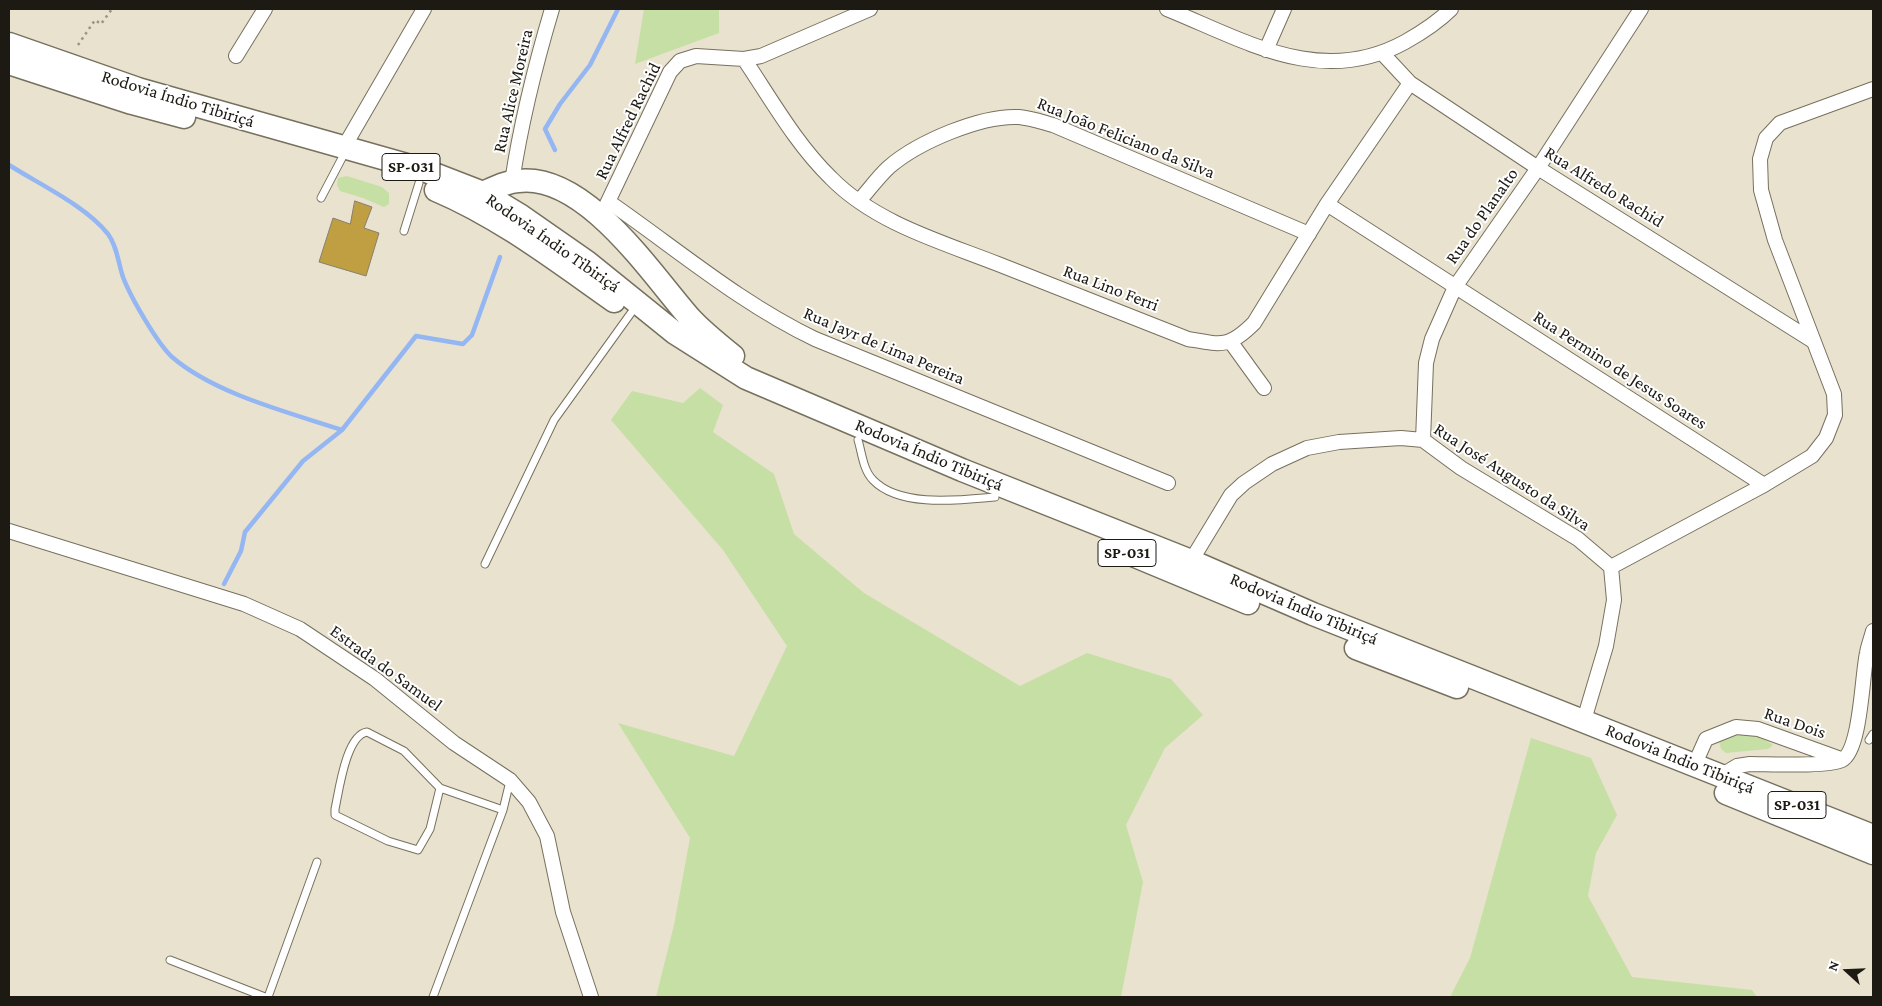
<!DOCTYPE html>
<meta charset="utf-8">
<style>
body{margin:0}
#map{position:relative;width:1882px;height:1006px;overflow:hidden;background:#e9e2cf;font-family:"Crimson Pro",serif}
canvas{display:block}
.frame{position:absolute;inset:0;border:10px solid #1c1a13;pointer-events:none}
.north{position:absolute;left:1822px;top:946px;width:50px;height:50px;-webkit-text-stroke:4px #fff;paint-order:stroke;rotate:290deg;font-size:14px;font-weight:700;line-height:20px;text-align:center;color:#1c1a13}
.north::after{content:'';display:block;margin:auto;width:18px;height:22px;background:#1c1a13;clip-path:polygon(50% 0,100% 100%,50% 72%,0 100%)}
</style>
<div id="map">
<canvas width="1882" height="1006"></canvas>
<div class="frame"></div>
<div class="north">N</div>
</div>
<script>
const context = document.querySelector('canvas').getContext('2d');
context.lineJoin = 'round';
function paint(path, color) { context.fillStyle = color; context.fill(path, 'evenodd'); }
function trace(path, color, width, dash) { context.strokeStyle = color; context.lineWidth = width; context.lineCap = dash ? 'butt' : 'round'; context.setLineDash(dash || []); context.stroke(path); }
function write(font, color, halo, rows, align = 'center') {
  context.font = font + ' "Crimson Pro",serif'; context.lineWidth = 4; context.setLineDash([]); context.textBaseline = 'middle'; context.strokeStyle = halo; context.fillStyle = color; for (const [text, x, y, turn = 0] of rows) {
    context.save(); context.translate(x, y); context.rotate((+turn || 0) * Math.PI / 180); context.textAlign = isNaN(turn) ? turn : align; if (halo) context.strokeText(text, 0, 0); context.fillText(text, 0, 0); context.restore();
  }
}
paint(new Path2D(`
 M644 9H719V33L635 64Z
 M347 176 382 187 389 193V204L384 207 363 198 340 191 337 185 338 178Z
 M700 388 723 405 713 432 774 474 794 534 864 593 1020 686 1087 653 1171 679 1203 715 1165 748 1126 825 1143 882 1121 997H656L674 925 690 838 618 723 734 756 787 646 723 550 611 420 632 391 683 403Z
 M1745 734 1760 737 1773 745 1768 749 1726 753 1721 749 1719 741 1726 735Z
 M1531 738 1591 758 1617 815 1596 853 1588 896 1632 977 1752 990 1757 997H1450L1470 958Z`), '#c6dfa5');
trace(new Path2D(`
 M555 150 545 129 560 104 590 65 618 9
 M9 165C39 184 86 206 108 234 117 246 118 262 123 277 130 296 157 343 172 357 215 394 288 412 342 430
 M224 584 241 551 245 532 303 461 342 430 416 336 463 344 472 335 500 257`), '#94b6f2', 4.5);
const building = new Path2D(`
 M355 201 372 207 364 228 379 233 366 276 319 262 333 218 350 224Z`);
paint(building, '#bf9f42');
trace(building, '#867f6d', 1);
const service = new Path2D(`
 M321 198 342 158
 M404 231 419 183
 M858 440C862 453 863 470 873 480 900 508 960 500 995 497
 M485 564 554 420 631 313
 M1869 740 1873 734
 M440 788 430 829 418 850 388 841 335 815V809C339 791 346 735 367 732L404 751 440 788 503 810
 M170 960 265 997
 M268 997 317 862
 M433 997 503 810 510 781`);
const minor = new Path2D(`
 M1167 9C1246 41 1321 88 1405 42 1421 33 1438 22 1451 9
 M1266 50 1284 9
 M1383 54 1410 83 1538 168 1813 341
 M236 56 265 9
 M744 59C771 99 796 144 831 178 875 223 942 242 998 264 1062 289 1125 314 1188 339 1222 345 1229 348 1254 323L1327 204 1410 83
 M344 147 424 9
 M512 182C521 122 535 66 552 9
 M859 201C869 190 878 177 889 167 918 142 981 115 1019 117 1030 118 1042 122 1053 125L1309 234
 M609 202C677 249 740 303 815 339L1168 483
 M1327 204 1764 485
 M605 208 670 72 680 61 696 56 744 59 761 56 870 9
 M1230 341 1264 388
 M1423 440 1426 363 1432 339 1455 287 1538 168 1641 9
 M9 531 244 604 300 629 375 679 454 743 510 780 529 802 547 836 563 912 591 997
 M1191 561 1231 495 1244 483 1272 464 1307 448 1339 442 1401 438 1423 440 1461 468 1578 539 1611 567 1614 600 1606 646 1584 720
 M1611 567 1764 485 1812 456 1826 438 1835 415 1834 394 1775 240 1761 190 1760 159 1766 138 1780 123 1873 89
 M1694 766 1706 739 1736 727 1758 729 1841 759
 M1722 775 1737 766 1750 764C1769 764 1826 767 1842 760 1861 750 1862 674 1867 653 1868 646 1871 639 1873 631`);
const trunk = new Path2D(`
 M9 44 138 89 421 169 483 193 521 216 587 262 675 333 746 378 962 470 1191 561 1313 614 1873 836
 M9 63 132 103 184 117
 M436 190C500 217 557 261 614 301
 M483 193C494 188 505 182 518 181 585 172 652 275 690 318 703 332 718 344 733 356
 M1116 548 1248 603
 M1356 648 1457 687
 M1726 793 1873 853`);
trace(service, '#76705e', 9);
trace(minor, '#76705e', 16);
trace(trunk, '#76705e', 25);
trace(new Path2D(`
 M78 45 95 20 101 24 112 9`), '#999486', 2.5, [2.5, 4]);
trace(service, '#fff', 7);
trace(minor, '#fff', 14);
trace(trunk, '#fff', 22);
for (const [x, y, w] of [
 [411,167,58],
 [1127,553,58],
 [1797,805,58]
]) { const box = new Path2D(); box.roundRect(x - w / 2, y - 13.5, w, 27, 4); context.fillStyle = '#fff'; context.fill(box); trace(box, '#1c1a13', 1); }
write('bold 16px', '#1c1a13', null, [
 ["SP-031",411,167],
 ["SP-031",1127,553],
 ["SP-031",1797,805]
]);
write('18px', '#1c1a13', '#fff', [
 ["Rua Alice Moreira",513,91,-77],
 ["Rodovia Índio Tibiriçá",178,99,17],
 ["Rua Alfred Rachid",628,121,-64],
 ["Rua João Feliciano da Silva",1126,138,22],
 ["Rua Alfredo Rachid",1604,187,32],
 ["Rua do Planalto",1482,216,-55],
 ["Rodovia Índio Tibiriçá",553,243,35],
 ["Rua Lino Ferri",1111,288,21],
 ["Rua Jayr de Lima Pereira",884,346,23],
 ["Rua Permino de Jesus Soares",1620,370,33],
 ["Rodovia Índio Tibiriçá",929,455,23],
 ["Rua José Augusto da Silva",1512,477,33],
 ["Rodovia Índio Tibiriçá",1304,609,23],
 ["Estrada do Samuel",386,668,36],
 ["Rua Dois",1795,723,19],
 ["Rodovia Índio Tibiriçá",1680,759,22]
]);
</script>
